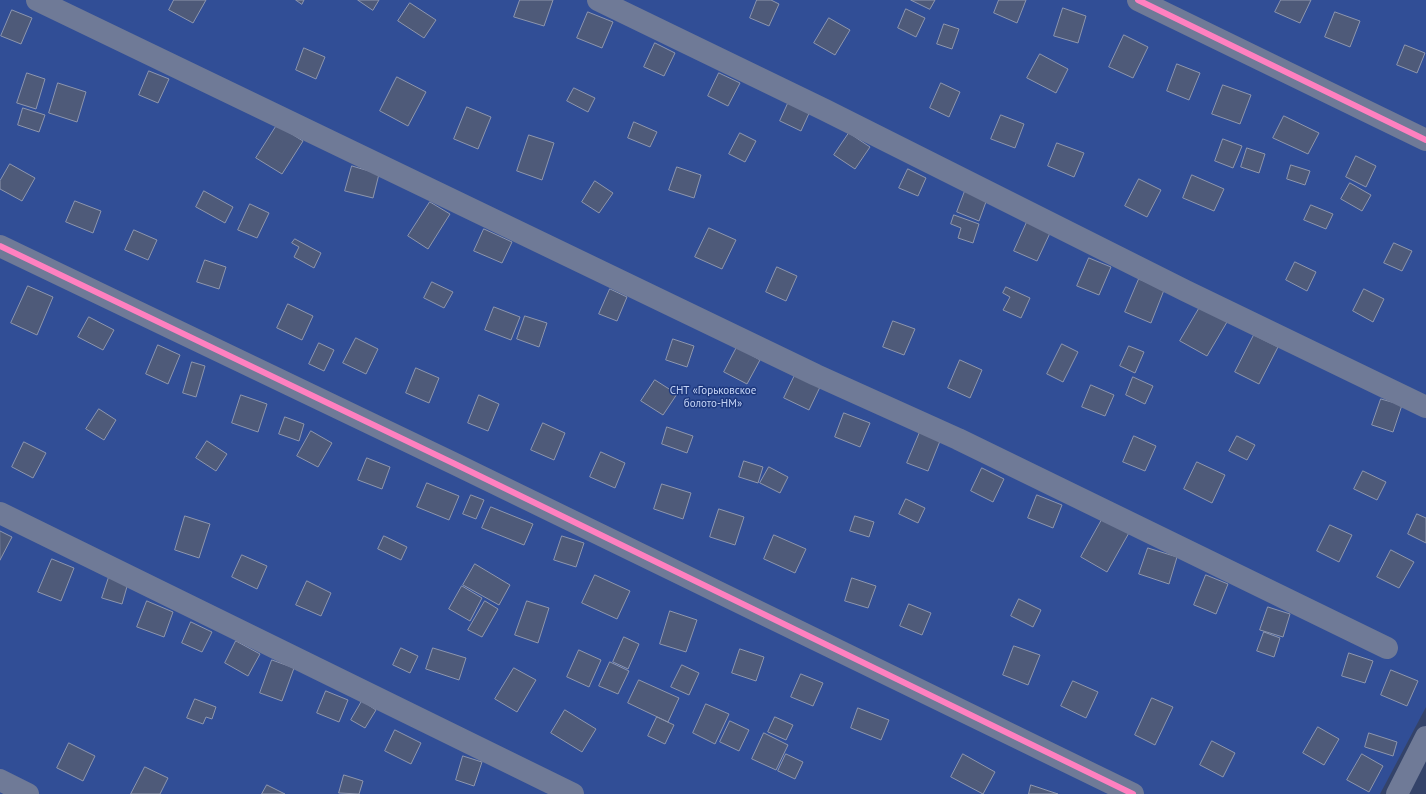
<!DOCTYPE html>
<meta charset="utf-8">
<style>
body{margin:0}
canvas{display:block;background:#344369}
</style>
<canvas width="1426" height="794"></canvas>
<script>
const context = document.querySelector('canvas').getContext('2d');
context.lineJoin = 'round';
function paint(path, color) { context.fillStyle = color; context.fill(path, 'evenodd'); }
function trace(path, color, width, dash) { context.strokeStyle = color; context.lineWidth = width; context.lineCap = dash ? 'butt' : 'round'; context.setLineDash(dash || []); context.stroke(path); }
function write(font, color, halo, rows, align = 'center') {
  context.font = font + ' "PT Sans",sans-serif'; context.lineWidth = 3; context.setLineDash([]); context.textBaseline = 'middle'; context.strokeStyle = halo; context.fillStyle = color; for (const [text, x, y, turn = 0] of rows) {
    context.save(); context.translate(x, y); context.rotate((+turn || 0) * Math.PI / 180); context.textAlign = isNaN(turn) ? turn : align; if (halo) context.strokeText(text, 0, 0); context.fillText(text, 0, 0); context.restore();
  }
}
paint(new Path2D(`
 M0 0H1426V707L1380 794H0Z`), '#314e96');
const building = new Path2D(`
 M174 0H206L193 23 169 10Z
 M296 0H304L302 4Z
 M358 0H379L373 10Z
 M520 0H553L544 26 514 17Z
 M757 0H771L779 4 769 26 750 18Z
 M911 0H935L930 9Z
 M999 0H1026L1017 23 994 13Z
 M1281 0H1311L1300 23 1275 12Z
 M410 3 436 20 424 38 398 21Z
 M1063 8 1086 16 1078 43 1054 36Z
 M906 9 925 18 916 37 898 28Z
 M12 10 32 18 21 44 1 36Z
 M588 12 613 22 602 48 577 38Z
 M1335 12 1360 21 1350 47 1325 37Z
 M829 18 850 30 835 55 814 43Z
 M944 24 959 29 952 49 937 44Z
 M1124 35 1148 47 1133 78 1109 67Z
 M655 43 675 53 664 76 644 67Z
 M1405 45 1425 53 1417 73 1397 65Z
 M304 48 325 57 316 79 296 70Z
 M1040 54 1068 69 1056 93 1027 78Z
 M1177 64 1200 73 1189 100 1167 91Z
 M149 71 169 79 158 103 139 95Z
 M27 73 45 79 36 109 17 103Z
 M719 73 740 83 728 106 708 96Z
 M397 77 426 92 408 126 380 111Z
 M58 83 86 92 77 122 49 113Z
 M941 83 960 92 949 117 930 108Z
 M1223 85 1251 95 1240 124 1212 114Z
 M574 88 595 98 588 112 567 101Z
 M790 99 811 109 801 131 780 121Z
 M467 107 491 117 478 149 454 139Z
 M23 108 45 115 39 132 18 125Z
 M1001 115 1024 124 1015 148 991 139Z
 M1284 116 1319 133 1308 154 1273 138Z
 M634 122 657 132 650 147 628 138Z
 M277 125 303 141 282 174 256 158Z
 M740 133 756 141 745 162 729 154Z
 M849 133 870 147 855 169 834 155Z
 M529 135 554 143 542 180 517 171Z
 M1223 139 1242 146 1233 168 1215 161Z
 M1057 143 1084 153 1074 177 1048 166Z
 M1247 148 1265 154 1259 173 1241 167Z
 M1356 156 1376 166 1366 187 1346 177Z
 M10 164 35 178 22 201 0 189V181Z
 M1291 165 1310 171 1305 185 1287 179Z
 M352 166 379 174 373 198 345 191Z
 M677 167 701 175 694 198 669 190Z
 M908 169 926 178 918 196 899 188Z
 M1192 175 1224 189 1214 211 1183 198Z
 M1139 179 1161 190 1147 217 1125 206Z
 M595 181 613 193 599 213 582 202Z
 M1350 183 1371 195 1362 211 1341 199Z
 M204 191 233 207 225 223 196 207Z
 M965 191 987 199 979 221 957 212Z
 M75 201 101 211 93 233 66 222Z
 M430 202 450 214 428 249 408 236Z
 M250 204 269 213 257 238 238 230Z
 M1311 205 1333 214 1326 229 1304 220Z
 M954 215 979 224 973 243 958 238 961 228 951 224Z
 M1027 222 1050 233 1037 261 1014 251Z
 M709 228 736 240 722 269 695 257Z
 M484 229 512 242 502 263 474 251Z
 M134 230 157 240 148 260 125 250Z
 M295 239 321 253 314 268 294 257 299 247 292 243Z
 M1394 243 1412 251 1402 271 1384 263Z
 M1089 258 1111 267 1099 295 1077 286Z
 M205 260 226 267 219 289 197 282Z
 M1295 262 1316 272 1307 291 1286 280Z
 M777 267 797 276 786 301 766 292Z
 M1139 279 1164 290 1151 323 1125 312Z
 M432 282 453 292 444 308 424 298Z
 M28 286 53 297 37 335 11 323Z
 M1006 287 1030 298 1021 318 1003 310 1010 297 1003 293Z
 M610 289 627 297 617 321 599 314Z
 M1364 289 1384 299 1373 322 1353 311Z
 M288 304 313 316 302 340 277 328Z
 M494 307 520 317 511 340 485 330Z
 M1200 307 1227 322 1207 356 1180 341Z
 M525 316 547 323 539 347 517 339Z
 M89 317 114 330 103 350 78 337Z
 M893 321 915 329 904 355 883 347Z
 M1254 335 1278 347 1259 384 1235 372Z
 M356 338 378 349 366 374 343 363Z
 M673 339 694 346 687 367 666 360Z
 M319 343 334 350 324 371 309 364Z
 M1062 344 1078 352 1063 382 1047 374Z
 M158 345 180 355 168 384 146 374Z
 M1129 346 1144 352 1135 373 1120 366Z
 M737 347 760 360 747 384 724 372Z
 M960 360 982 370 970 398 948 388Z
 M192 362 205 366 196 397 183 393Z
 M416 368 439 378 429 403 406 393Z
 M795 375 820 387 809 410 784 398Z
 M1133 377 1153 386 1145 404 1126 395Z
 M655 380 677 394 663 415 641 401Z
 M1091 385 1114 395 1105 416 1082 407Z
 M241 395 267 404 258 432 232 423Z
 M479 395 499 404 488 431 468 423Z
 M1381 399 1402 405 1393 432 1372 425Z
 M99 409 116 420 104 440 86 429Z
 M844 413 870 423 860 447 835 437Z
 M285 417 304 424 299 441 279 434Z
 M543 423 565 433 554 460 531 450Z
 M667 427 693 436 687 453 662 444Z
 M311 431 332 443 318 467 297 456Z
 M920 432 940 441 928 471 907 463Z
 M1134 436 1156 446 1145 471 1123 462Z
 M1237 436 1255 445 1247 460 1229 451Z
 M207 441 227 454 216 471 196 458Z
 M24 442 46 453 33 478 12 467Z
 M601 452 625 463 615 488 590 477Z
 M367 458 390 467 382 489 358 480Z
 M744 461 763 467 758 483 739 477Z
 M1197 462 1225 475 1212 503 1184 489Z
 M769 467 788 477 780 493 760 483Z
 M982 468 1004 479 993 502 971 491Z
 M1363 471 1386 482 1377 500 1354 489Z
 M427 483 459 496 449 520 417 507Z
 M662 484 691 493 683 519 654 509Z
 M471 495 484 500 476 519 463 514Z
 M1037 495 1062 505 1053 528 1028 518Z
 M906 499 925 508 918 523 899 514Z
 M491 507 533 524 524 545 482 528Z
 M719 509 744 517 735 545 710 537Z
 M1417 514 1426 518V543L1408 534Z
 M185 516 210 524 199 558 175 550Z
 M855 516 874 522 869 537 850 531Z
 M1104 516 1130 531 1107 572 1081 557Z
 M1330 525 1352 535 1339 562 1317 551Z
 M0 531 12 537 0 560Z
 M774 535 806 549 795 573 764 559Z
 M384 536 407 547 401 560 378 549Z
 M562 536 584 543 576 567 554 560Z
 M1148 548 1177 557 1169 584 1139 574Z
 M1391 550 1414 562 1399 588 1377 577Z
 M242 555 267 566 257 589 232 577Z
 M52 559 74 568 61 601 38 592Z
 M475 564 510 585 499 605 463 585Z
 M595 575 630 591 617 619 582 603Z
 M1206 575 1228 584 1216 614 1194 605Z
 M109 577 128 583 122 604 102 598Z
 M852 578 876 586 868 608 845 601Z
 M307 581 331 593 321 616 296 605Z
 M462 586 482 598 470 621 449 609Z
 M1019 599 1041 610 1033 627 1011 616Z
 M147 601 173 612 164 637 137 627Z
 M485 601 498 609 482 637 468 630Z
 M527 601 549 608 538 643 515 635Z
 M909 604 931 613 922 635 900 626Z
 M1268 607 1290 614 1283 637 1260 630Z
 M670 611 697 620 686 652 660 644Z
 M191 622 212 632 202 652 182 643Z
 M1264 632 1280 638 1274 657 1257 651Z
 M624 637 639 644 628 669 613 662Z
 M236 641 260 654 248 676 225 663Z
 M1014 646 1040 655 1028 685 1003 675Z
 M401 648 418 656 410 673 393 665Z
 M433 648 466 658 459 680 426 669Z
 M740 649 764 657 756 681 732 673Z
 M579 650 601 660 589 687 567 677Z
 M1349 653 1373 661 1365 683 1342 676Z
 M272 660 294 668 282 701 260 693Z
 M610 662 629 671 618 694 599 686Z
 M682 665 699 673 689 695 671 687Z
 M514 668 536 680 517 712 495 699Z
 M1391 670 1418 681 1407 706 1381 695Z
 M801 674 823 683 813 706 791 697Z
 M639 680 679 698 668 722 628 703Z
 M1073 681 1098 692 1086 718 1061 706Z
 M326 691 348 700 339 722 317 713Z
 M1152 698 1173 707 1155 745 1135 735Z
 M195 699 216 707 212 719 206 717 203 724 187 718Z
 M362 701 376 710 365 728 351 720Z
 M706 704 729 714 715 744 693 733Z
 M858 708 889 720 881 740 851 728Z
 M565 710 596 729 582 752 551 733Z
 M657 717 674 725 665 744 648 736Z
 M775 717 793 725 786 740 768 732Z
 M730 721 749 730 739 751 720 742Z
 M1318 727 1339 739 1324 765 1303 753Z
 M395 730 421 743 411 764 385 751Z
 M764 733 788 745 776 770 752 759Z
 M1369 733 1397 742 1393 756 1365 747Z
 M1212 741 1235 753 1223 777 1200 765Z
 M69 743 95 756 83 781 57 768Z
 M786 754 803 762 795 779 778 771Z
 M963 754 995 772 983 794 951 777Z
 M1362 754 1383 766 1369 792 1347 780Z
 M463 756 482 762 474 786 456 780Z
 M145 767 168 778 160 794H131Z
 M344 775 363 781 359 794 339 793Z
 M267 785 285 794H262Z
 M1031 785 1058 794H1029Z`);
paint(building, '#4e5a79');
trace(building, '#8d96ae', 1);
trace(new Path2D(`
 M37 0 816 375 958 439 1387 648
 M598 0 825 110 1186 291 1426 407
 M1138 0 1426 140
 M0 246 455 464 1133 794
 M0 513 573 794
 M0 780 28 794
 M1397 794 1426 737`), '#6f7a97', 22);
trace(new Path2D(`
 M1138 0 1426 140
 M0 246 455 464 1133 794`), '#ff80c0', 6);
write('11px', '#c5d4f6', '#1e397f', [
 ["СНТ «Горьковское",713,391],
 ["болото-НМ»",713,404]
]);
</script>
